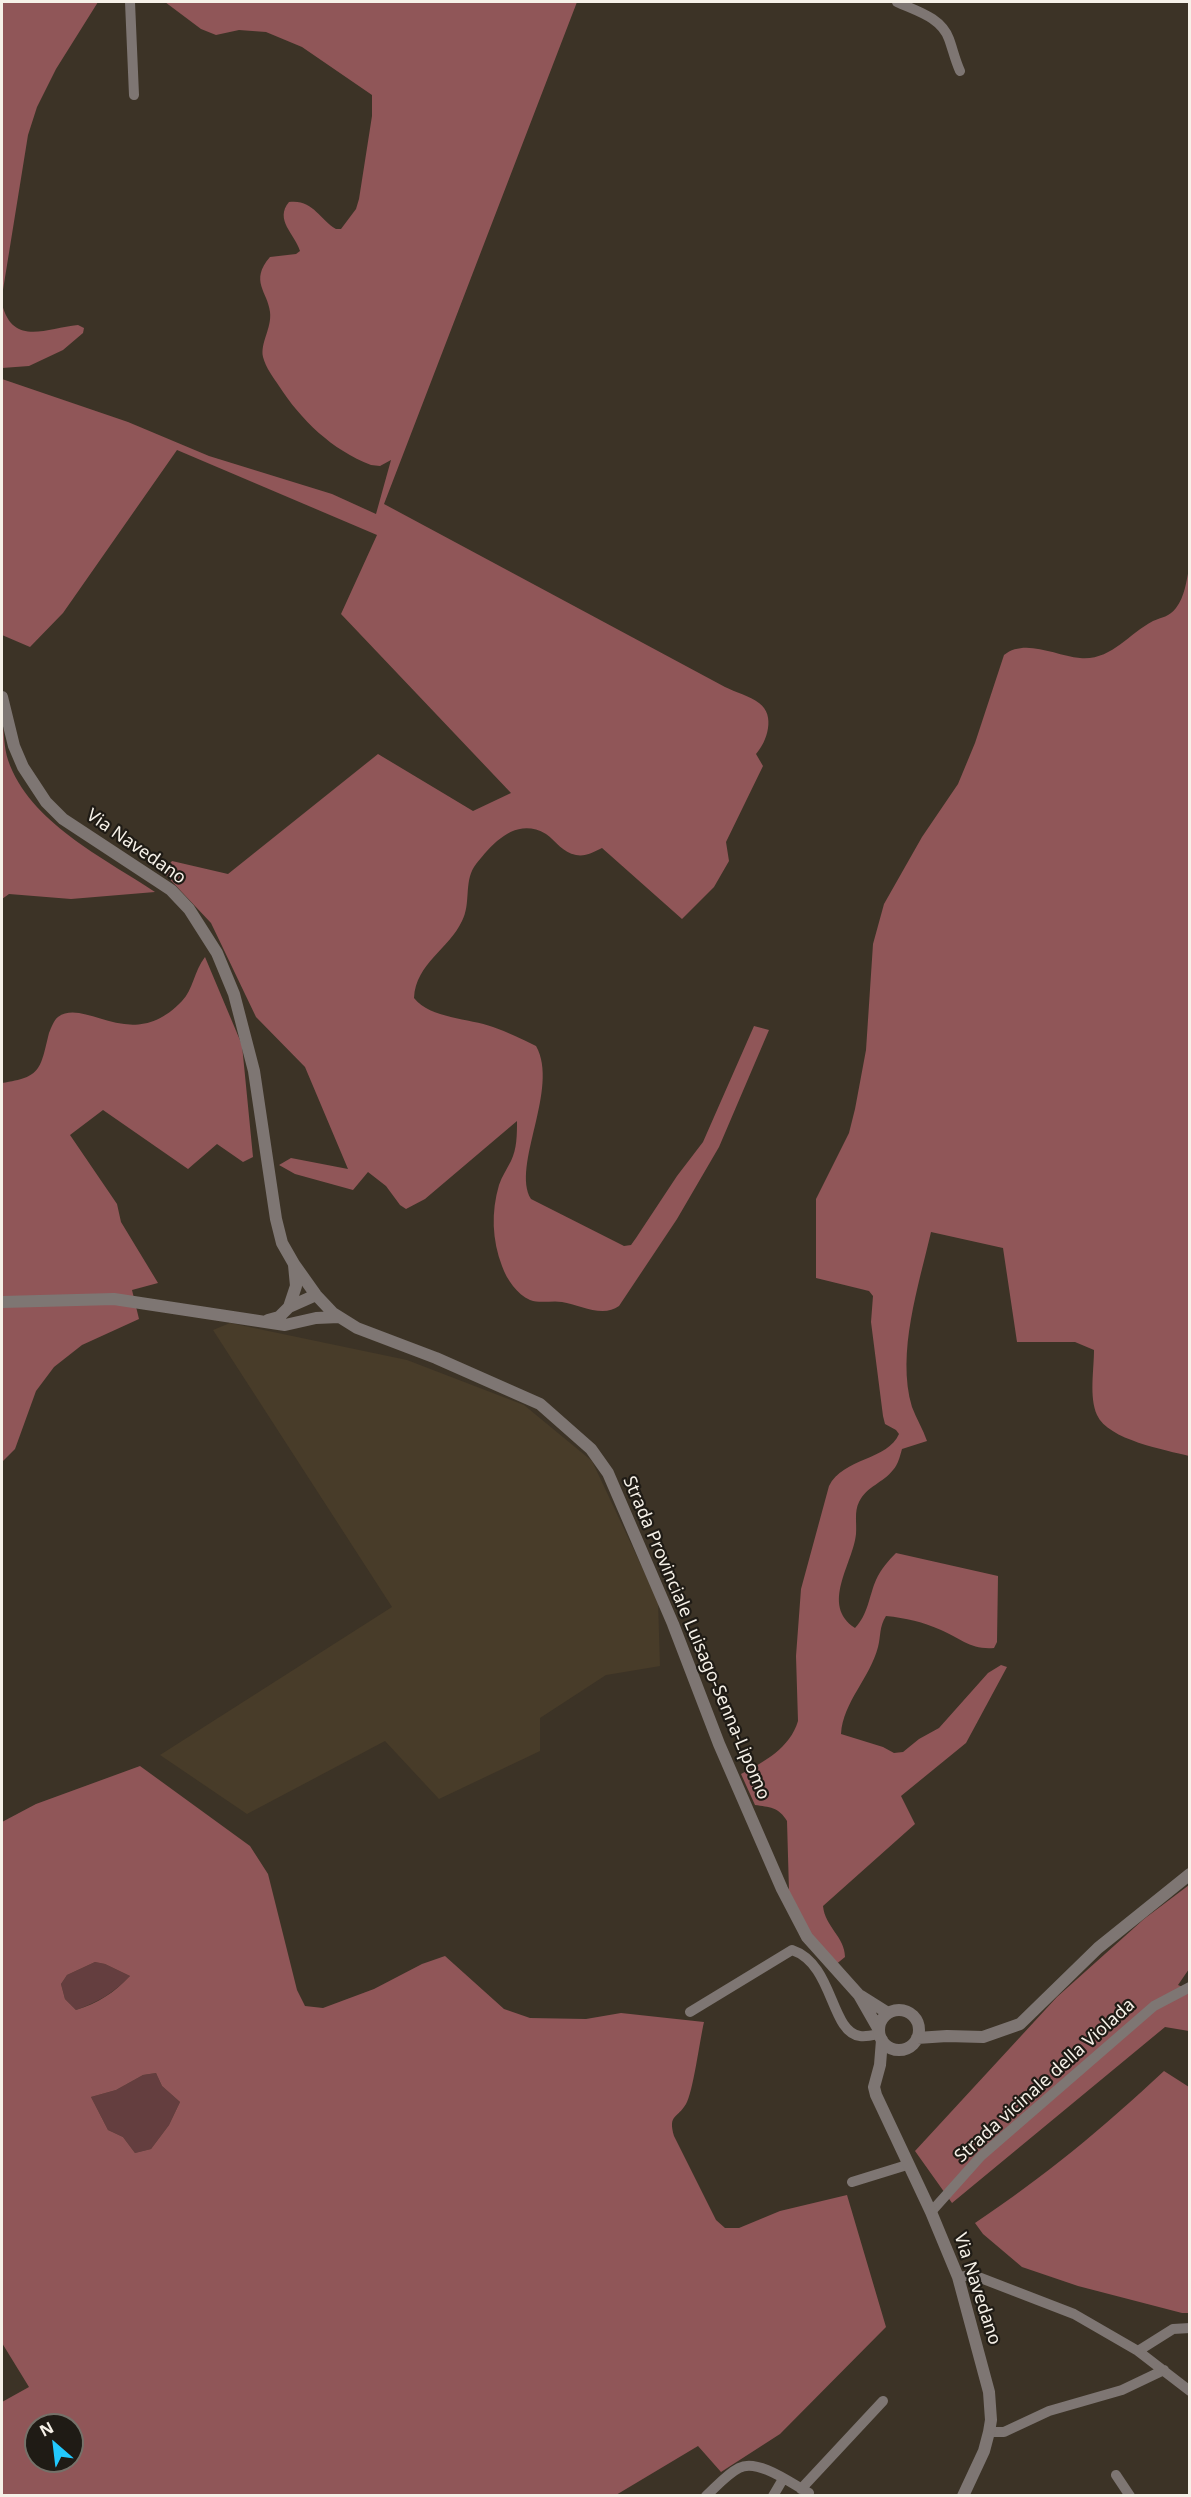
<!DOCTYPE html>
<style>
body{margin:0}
#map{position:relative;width:1191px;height:2497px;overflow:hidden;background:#3c3326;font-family:"Noto Sans",sans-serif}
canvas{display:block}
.frame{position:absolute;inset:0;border:3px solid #f6f1e8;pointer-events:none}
.north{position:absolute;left:24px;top:2413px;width:60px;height:60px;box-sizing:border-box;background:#1f1b15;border:2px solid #757169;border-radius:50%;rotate:332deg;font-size:16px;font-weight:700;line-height:24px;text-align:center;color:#f6f1e8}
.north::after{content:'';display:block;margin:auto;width:21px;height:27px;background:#22c9fe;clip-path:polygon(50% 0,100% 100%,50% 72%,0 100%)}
</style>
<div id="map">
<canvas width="1191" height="2497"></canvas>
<div class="frame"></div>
<div class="north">N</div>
</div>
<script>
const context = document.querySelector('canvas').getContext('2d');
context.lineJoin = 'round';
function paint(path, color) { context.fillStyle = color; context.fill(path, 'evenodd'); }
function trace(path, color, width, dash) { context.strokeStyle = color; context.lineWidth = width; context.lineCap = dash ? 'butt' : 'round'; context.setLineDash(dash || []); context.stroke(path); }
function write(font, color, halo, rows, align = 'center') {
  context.font = font + ' "Noto Sans",sans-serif'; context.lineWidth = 4.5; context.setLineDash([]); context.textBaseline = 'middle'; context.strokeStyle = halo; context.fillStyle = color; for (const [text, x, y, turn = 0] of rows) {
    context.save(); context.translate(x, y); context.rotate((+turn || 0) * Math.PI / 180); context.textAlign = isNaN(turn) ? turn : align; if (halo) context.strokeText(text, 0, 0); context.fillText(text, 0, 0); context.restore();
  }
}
paint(new Path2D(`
 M230 1323 407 1360 524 1405 592 1461 658 1601 660 1666 606 1675 540 1718V1751L439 1799 385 1741 247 1814 160 1755 392 1607 213 1330Z`), '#483c29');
paint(new Path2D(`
 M95 1962 105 1964 130 1976C114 1993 98 2002 76 2010L65 1999 61 1984 67 1975Z
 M156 2073 162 2086 180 2102 169 2125 151 2149 135 2153 123 2137 108 2130 91 2097 116 2090 143 2075Z`), '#643e3f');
paint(new Path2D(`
 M2 2H98L56 69 37 107 28 135 2 296Z
 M165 2H577L384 504 725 687C735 692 750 696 759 703 776 715 767 742 756 754L763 766 726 842 729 861 714 887 682 919 602 848C594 852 585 857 576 855 563 853 556 841 546 834 515 816 491 845 474 867 464 883 471 904 462 921 449 949 416 963 414 998 431 1019 469 1018 493 1027 507 1032 522 1039 536 1046 560 1088 511 1166 531 1199L624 1246 631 1245 636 1238 677 1176 703 1142 754 1026 769 1030 719 1147 677 1219 619 1306C603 1318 580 1305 562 1302 552 1300 541 1304 530 1300 517 1294 507 1280 502 1266 492 1240 491 1212 499 1185 502 1176 507 1169 511 1161 517 1149 517 1134 517 1121L425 1199 406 1209 400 1205 386 1186 368 1172 353 1190 295 1174 279 1165 291 1158 348 1169 305 1067 256 1017 211 923 163 872 172 861 228 874 378 754 473 811 511 793 341 614 377 535 177 450 63 613 30 647 2 635V379L128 422 209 456 332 494 376 514 391 460 380 466 371 465C332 450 301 420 279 386 273 377 266 368 263 357 260 343 272 328 270 312 268 292 249 281 270 257L296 254 300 251C295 234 274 220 289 202 313 199 319 219 336 229H341L356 209 359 199 372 116V95L302 47 266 32 239 30 216 35 201 29Z
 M2 304C13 347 46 328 78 325L84 328 83 333 63 350 29 366 2 368Z
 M1189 569V1456C1166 1450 1108 1440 1097 1415 1089 1397 1094 1370 1094 1350L1075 1342H1017L1003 1248 931 1232C919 1285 896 1353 912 1407 916 1418 923 1429 927 1441L902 1449C900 1456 898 1465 893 1470 883 1483 867 1486 859 1502 854 1512 857 1523 856 1534 853 1564 820 1605 855 1628 868 1615 869 1596 876 1580 881 1569 888 1561 896 1553L998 1576 997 1642 994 1648C971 1650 960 1638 941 1630 923 1622 906 1618 886 1616 879 1627 881 1636 878 1647 870 1678 843 1702 841 1734L883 1747 894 1753 903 1752 919 1739 939 1728 988 1673 1001 1665 1007 1667 966 1743 901 1796 915 1824 823 1906C825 1927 845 1937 845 1957L829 1970 789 1891 787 1821C779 1807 769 1807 755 1805L741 1774C764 1762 790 1748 798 1721L796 1656 801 1589 829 1486C843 1458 888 1460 899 1434L896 1430 885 1424 883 1416 871 1322 873 1296 869 1291 816 1278V1199L849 1133 855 1109 866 1050 873 944 884 904 922 837 958 784 975 743 1004 655C1025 638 1056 656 1080 658 1111 661 1128 634 1153 621 1162 617 1169 617 1176 608 1185 596 1186 582 1189 569Z
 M2 719C4 732 4 748 8 760 29 822 104 858 155 892L71 899 9 894 2 899Z
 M205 957 242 1045 253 1157 243 1162 217 1144 188 1169 103 1110 70 1135 117 1204 121 1222 158 1283 132 1290 139 1319 82 1345 54 1367 36 1391 15 1449 2 1462V1083C42 1077 40 1069 49 1033 51 1028 54 1020 58 1017 86 997 131 1055 182 1001 193 990 194 971 205 957Z
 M140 1766 250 1846 268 1874 297 1990 305 2006 323 2008 374 1989 422 1964 445 1956 504 2009 530 2018 586 2019 621 2013 704 2022C700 2039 693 2093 686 2104 677 2119 668 2114 674 2136L716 2220 725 2228H739L780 2211 847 2195 886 2327 780 2434 721 2472 698 2446 616 2495H2V2402L29 2387 2 2343V1822L36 1804ZM95 1962 105 1964 130 1976C114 1993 98 2003 76 2010L65 1999 61 1984 67 1975ZM156 2073 162 2086 180 2102 169 2125 151 2149 135 2153 123 2137 108 2130 91 2097 116 2090 143 2075ZM36 2425H72V2461H36Z
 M1189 1885V1969L1178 1985 1189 1990V2031L1165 2027 952 2203 915 2151 1057 1997 1144 1919Z
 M1164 2071 1189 2087V2313H1182L1078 2286 1022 2267 983 2234 975 2223C1044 2177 1103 2128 1164 2071Z`), '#905658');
trace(new Path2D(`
 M130 2 134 95
 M897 2C916 11 941 17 949 39 953 50 955 60 960 71
 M690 2012 792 1950C834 1964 830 2032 860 2036 866 2037 874 2035 879 2034
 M852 2182 907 2165
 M931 2212 981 2156 1154 2006 1190 1987
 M958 2277 973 2275 1074 2314 1138 2351 1190 2391
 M1138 2351 1173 2329 1190 2328
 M989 2432H1004L1049 2411 1122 2390 1164 2370
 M1116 2475 1130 2496
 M801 2489 883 2401
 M706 2496C716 2487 727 2474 739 2468 758 2458 792 2484 809 2493
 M773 2496 783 2479`), '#7e7673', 10);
trace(new Path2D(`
 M2 697 14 746 23 767 46 802 63 819 171 890 189 909 217 953 234 994 254 1071 276 1219 282 1243 294 1264 316 1295 333 1313 357 1328 436 1358 540 1404 591 1449 608 1473 673 1624 719 1744 782 1889 807 1937 859 1995 879 2030
 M2 1302 114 1299 285 1325 316 1318 339 1317
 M289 1307 296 1286 294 1265
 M268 1320 279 1317 289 1307 316 1295
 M861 1996 888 2013
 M879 2030a20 20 0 1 1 40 0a20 20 0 1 1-40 0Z
 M917 2038 947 2036 983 2037 1020 2024 1098 1948 1190 1874
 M882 2040 880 2065 874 2087 876 2095 931 2212 958 2277 989 2392 991 2420 989 2432 984 2451 963 2496`), '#7e7673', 12);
write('18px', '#f6f1e8', '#1f1b15', [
 ["Via Navedano",136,847,35],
 ["Strada Provinciale Luisago-Senna-Lipomo",696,1638,67],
 ["Strada vicinale della Violada",1045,2081,-42],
 ["Via Navedano",977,2289,72]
]);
</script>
